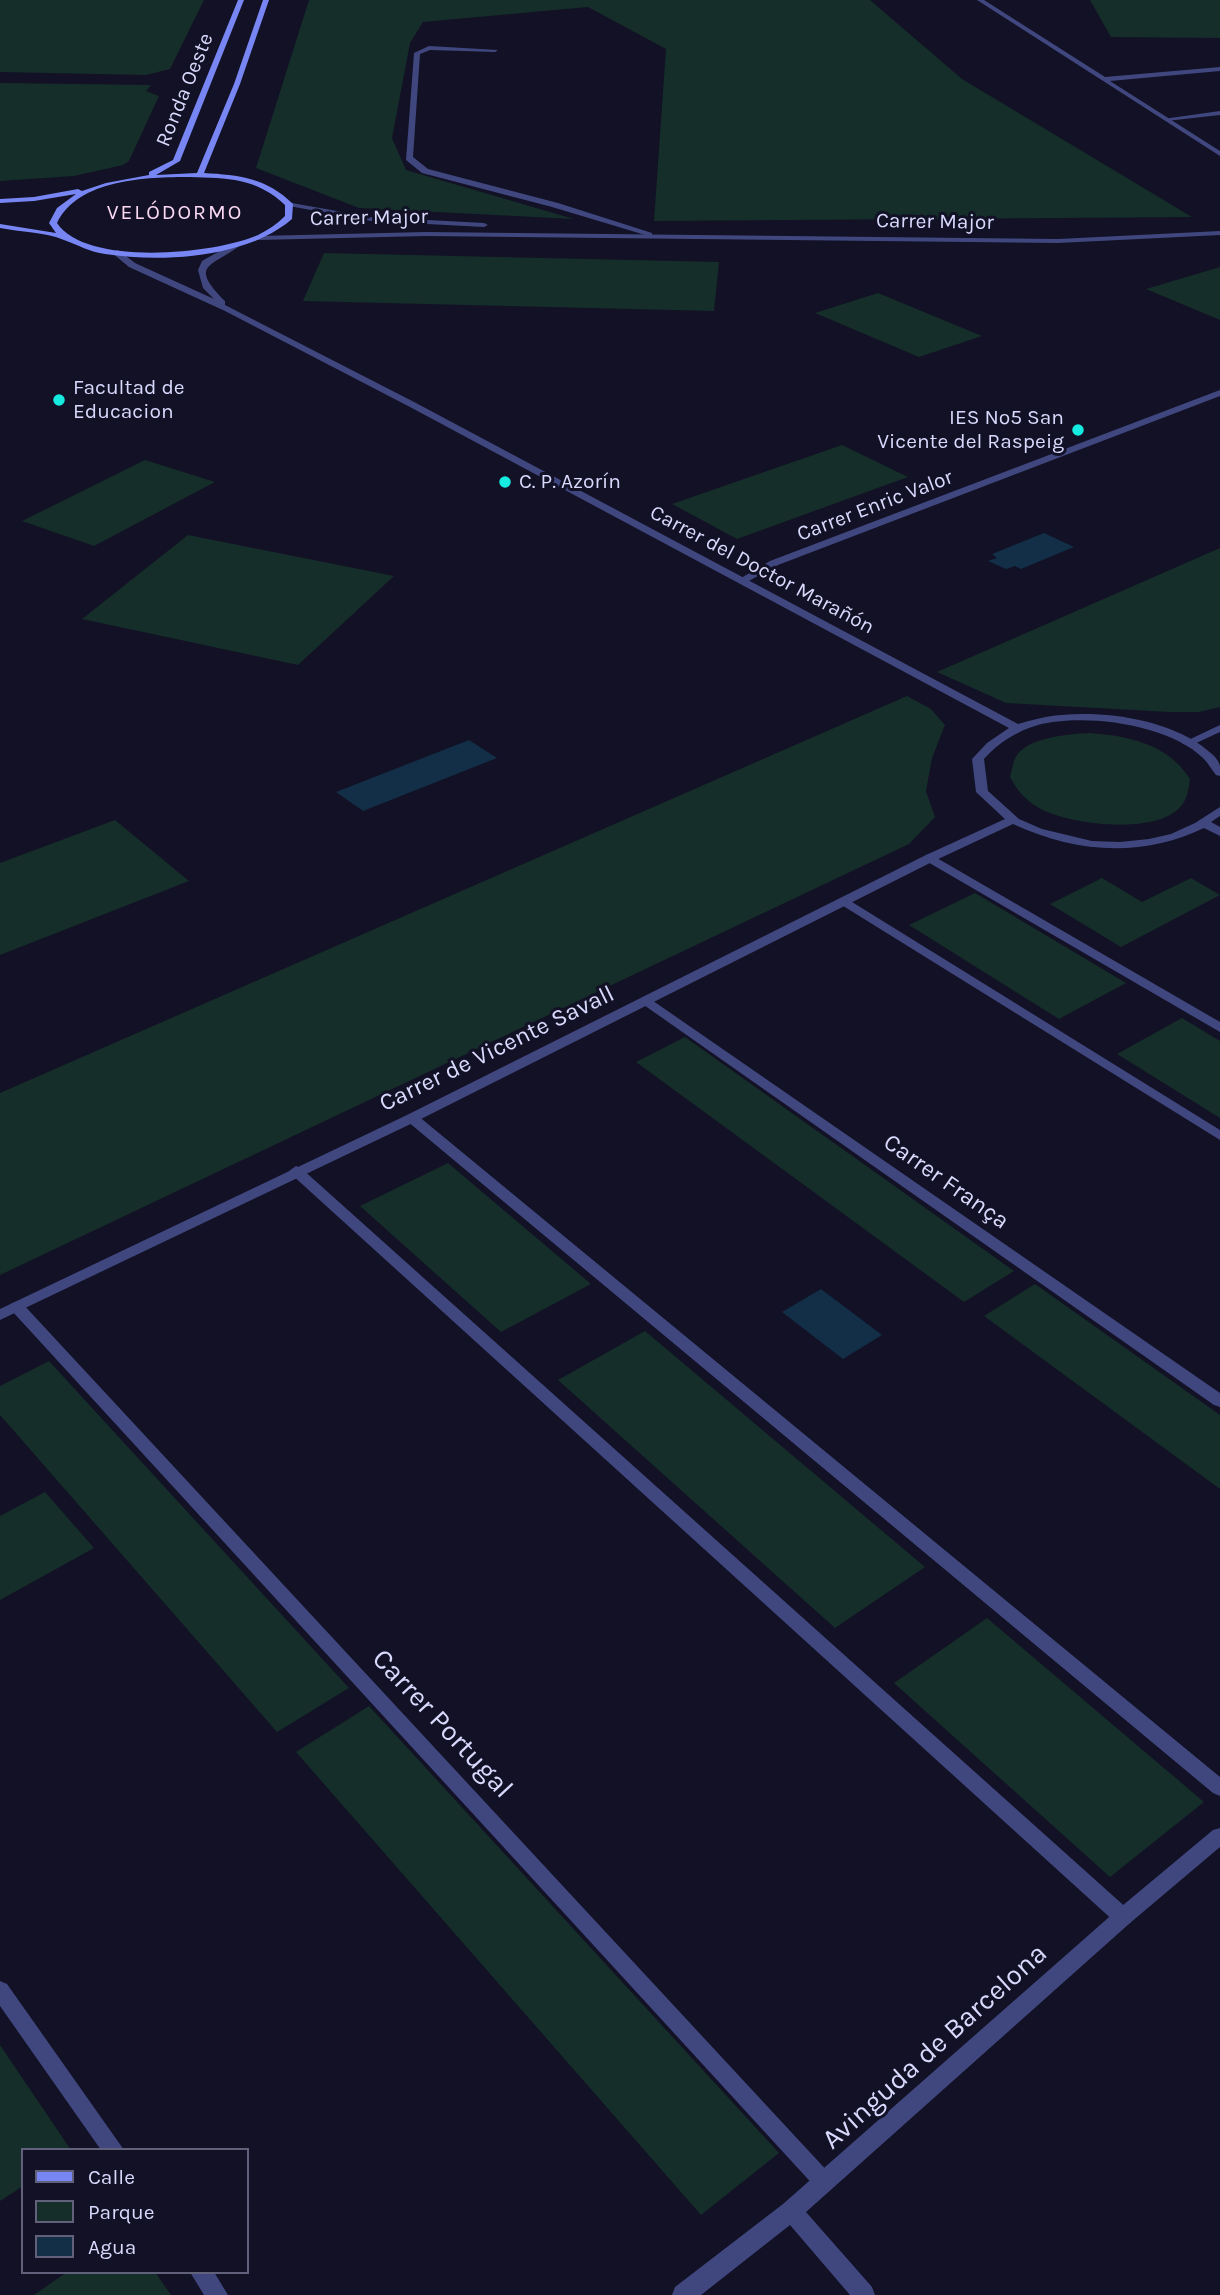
<!DOCTYPE html>
<meta charset="utf-8">
<style>
body{margin:0}
#map{position:relative;width:1220px;height:2295px;overflow:hidden;background:#121125;font-family:Karla,sans-serif}
canvas{display:block}
.legend{position:absolute;left:21px;top:2148px;width:228px;height:126px;box-sizing:border-box;background:#121125;border:2px solid #61617b;margin:0;padding:9px 12px;list-style:none;font-size:21px;color:#d8d9fc}
.legend li{display:flex;align-items:center;gap:14px;height:35px}
.legend b{width:35px;border:2px solid #61617b}
</style>
<div id="map">
<canvas width="1220" height="2295"></canvas>
<ul class="legend">
<li><b style="height:9px;background:#7786f3"></b>Calle</li>
<li><b style="height:19px;background:#152e29"></b>Parque</li>
<li><b style="height:19px;background:#132e47"></b>Agua</li>
</ul>
</div>
<script>
const context = document.querySelector('canvas').getContext('2d');
context.lineJoin = 'round';
function paint(path, color) { context.fillStyle = color; context.fill(path, 'evenodd'); }
function trace(path, color, width, dash) { context.strokeStyle = color; context.lineWidth = width; context.lineCap = dash ? 'butt' : 'round'; context.setLineDash(dash || []); context.stroke(path); }
function write(font, color, halo, rows, align = 'center') {
  context.font = font + ' Karla,sans-serif'; context.lineWidth = 6; context.setLineDash([]); context.textBaseline = 'middle'; context.strokeStyle = halo; context.fillStyle = color; for (const [text, x, y, turn = 0] of rows) {
    context.save(); context.translate(x, y); context.rotate((+turn || 0) * Math.PI / 180); context.textAlign = isNaN(turn) ? turn : align; if (halo) context.strokeText(text, 0, 0); context.fillText(text, 0, 0); context.restore();
  }
}
paint(new Path2D(`
 M0 0H204L170 69 146 75 0 72Z
 M309 0H870L962 79 1192 217 654 221 666 49 588 7 423 22 410 43 392 138 406 170 574 219 359 208 256 168Z
 M1090 0H1220V38L1111 37Z
 M0 83 151 85 146 91 159 96 129 161 123 165 74 176 0 181Z
 M324 253 719 262 714 311 303 301Z
 M1220 267V320L1146 289Z
 M878 293 982 336 919 357 815 313Z
 M842 445 908 477 737 539 672 504Z
 M145 460 215 482 94 546 22 521Z
 M188 535 394 576 298 665 82 619Z
 M1220 548V707L1199 712H1170L1006 703 937 672Z
 M907 696 931 709 945 725 932 758 926 791 935 817 909 844 0 1275V1093Z
 M1090 733C1129 736 1168 744 1190 779 1189 786 1188 794 1185 800 1167 838 1068 825 1039 808 1025 800 1017 790 1010 777 1012 771 1013 760 1017 755 1030 737 1069 734 1090 733Z
 M115 820 189 881 0 955V863Z
 M1102 878 1142 902 1191 878 1220 895 1121 947 1050 904Z
 M975 893 1126 983 1059 1019 909 925Z
 M1182 1018 1220 1041V1118L1117 1054Z
 M685 1037 1014 1271 964 1302 636 1062Z
 M448 1163 591 1284 501 1332 360 1206Z
 M1035 1284 1220 1415V1489L984 1316Z
 M645 1331 925 1567 835 1628 558 1380Z
 M49 1361 349 1688 277 1732 0 1415V1386Z
 M45 1492 94 1548 0 1600V1516Z
 M987 1618 1204 1802 1110 1877 894 1683Z
 M369 1706 779 2153 701 2215 296 1752Z
 M0 2045 71 2150H23V2186L0 2201Z
 M67 2272H155L171 2295H34Z`), '#152e29');
paint(new Path2D(`
 M1044 533 1074 547 1021 569 1015 566 1006 569 988 561 997 558 992 554Z
 M469 740 497 758 363 811 336 792Z
 M821 1289 882 1335 843 1359 782 1312Z`), '#132e47');
paint(new Path2D(`
 M1220 111V115L1166 121 1163 119Z
 M930 854 1220 1022V1032L926 861 924 858 926 855Z
 M844 897 1220 1130V1140L840 904 838 901 840 898Z
 M646 996 1220 1393V1407L1214 1405 641 1003 640 1000Z
 M412 1114 417 1115 1220 1777V1796L1213 1793 407 1121 405 1118 407 1115Z
 M296 1166 301 1168 1130 1911 1133 1917 1130 1923 1123 1925 1116 1923 291 1174 289 1171Z
 M17 1302 22 1303 831 2175 835 2182 831 2189 824 2192 817 2189 12 1311 9 1307 12 1303Z
 M0 1981 7 1984 124 2150H101L0 2006Z
 M190 2272H214L228 2295H204Z`), '#40477f');
paint(new Path2D(`
 M977 0H984L1105 77 1220 67V71L1110 81 1220 151V156Z
 M429 46 498 50 495 52 430 50 420 54 413 157 428 169 558 203 652 233V237L552 207 422 173 406 160 414 53Z
 M1220 390V396L778 565 745 583 736 581 770 561Z
 M1220 725V732L1192 745 1188 746 1182 743Z
 M1220 1828V1847L1130 1923 806 2212 872 2287 875 2295H850L790 2225 701 2295H672L675 2287 783 2204 1116 1911 1213 1830Z`), '#40477f');
paint(new Path2D(`
 M286 202 371 217 484 223 488 225 484 227 371 221 289 206 285 204Z
 M1220 231V235L1058 243 426 236 258 240 254 238 258 236 426 232 1058 239Z
 M232 244 239 246C212 267 188 264 225 301V305L416 403 1018 724C1032 720 1046 716 1061 715 1106 711 1164 719 1202 746 1208 751 1218 757 1220 766 1220 769 1220 773 1220 776L1216 775C1212 770 1208 763 1203 758 1168 724 1084 713 1038 725 1017 731 998 743 984 759L988 791 1019 819 1042 829 1092 841 1120 842 1149 839 1171 834 1195 823 1220 807V816L1211 822 1220 827V836L1204 828C1142 858 1075 853 1013 824L934 861 417 1121 0 1320V1309L407 1115 926 855 1005 819 976 792 972 759 987 743 1009 728 410 407 225 311 129 267 111 252 118 250 135 263 214 299 203 288 198 270 202 261Z`), '#40477f');
paint(new Path2D(`
 M238 0H244L180 161 156 175 197 173 234 84 263 0H269L240 84 204 173C239 175 267 178 293 204L292 219C247 258 162 263 105 254 90 252 78 245 64 240 45 232 20 232 0 228V224L56 233 49 223 57 208 76 194 34 201 0 203V199L34 197 78 189 82 191 106 183 149 175V172L173 160ZM190 177C227 178 257 178 285 205V216C277 224 268 230 258 235 215 254 86 267 57 223 78 179 147 177 190 177Z`), '#7786f3');
for (const [x, y, r, color] of [
 [59,400,7,"#15ebe1"],
 [1078,430,7,"#15ebe1"],
 [505,482,7,"#15ebe1"]
]) { const dot = new Path2D(); dot.arc(x, y, r, 0, 2 * Math.PI); context.fillStyle = color; context.fill(dot); trace(dot, '#121125', 2.5); }
write('21px', '#d8d9fc', '#121125', [
 ["Ronda Oeste",185,90,-68],
 ["Carrer Major",369,218,-1],
 ["Carrer Major",935,222,1],
 ["Carrer Enric Valor",875,506,-21],
 ["Carrer del Doctor Marañón",762,570,28]
]);
context.letterSpacing = '2px';
write('21px', '#fcdaf4', '#121125', [
 ["VELÓDORMO",175,213]
]);
context.letterSpacing = '0px';
write('21px', '#d8d9fc', '#121125', [
 ["Facultad de",73,388],
 ["Educacion",73,412],
 ["IES Nº5 San",1064,418,"right"],
 ["Vicente del Raspeig",1064,442,"right"],
 ["C. P. Azorín",519,482]
], 'left');
write('24px', '#d8d9fc', '#121125', [
 ["Carrer de Vicente Savall",497,1049,-26],
 ["Carrer França",946,1182,35]
]);
write('28px', '#d8d9fc', '#121125', [
 ["Carrer Portugal",442,1724,47],
 ["Avinguda de Barcelona",935,2047,-42]
]);
</script>
